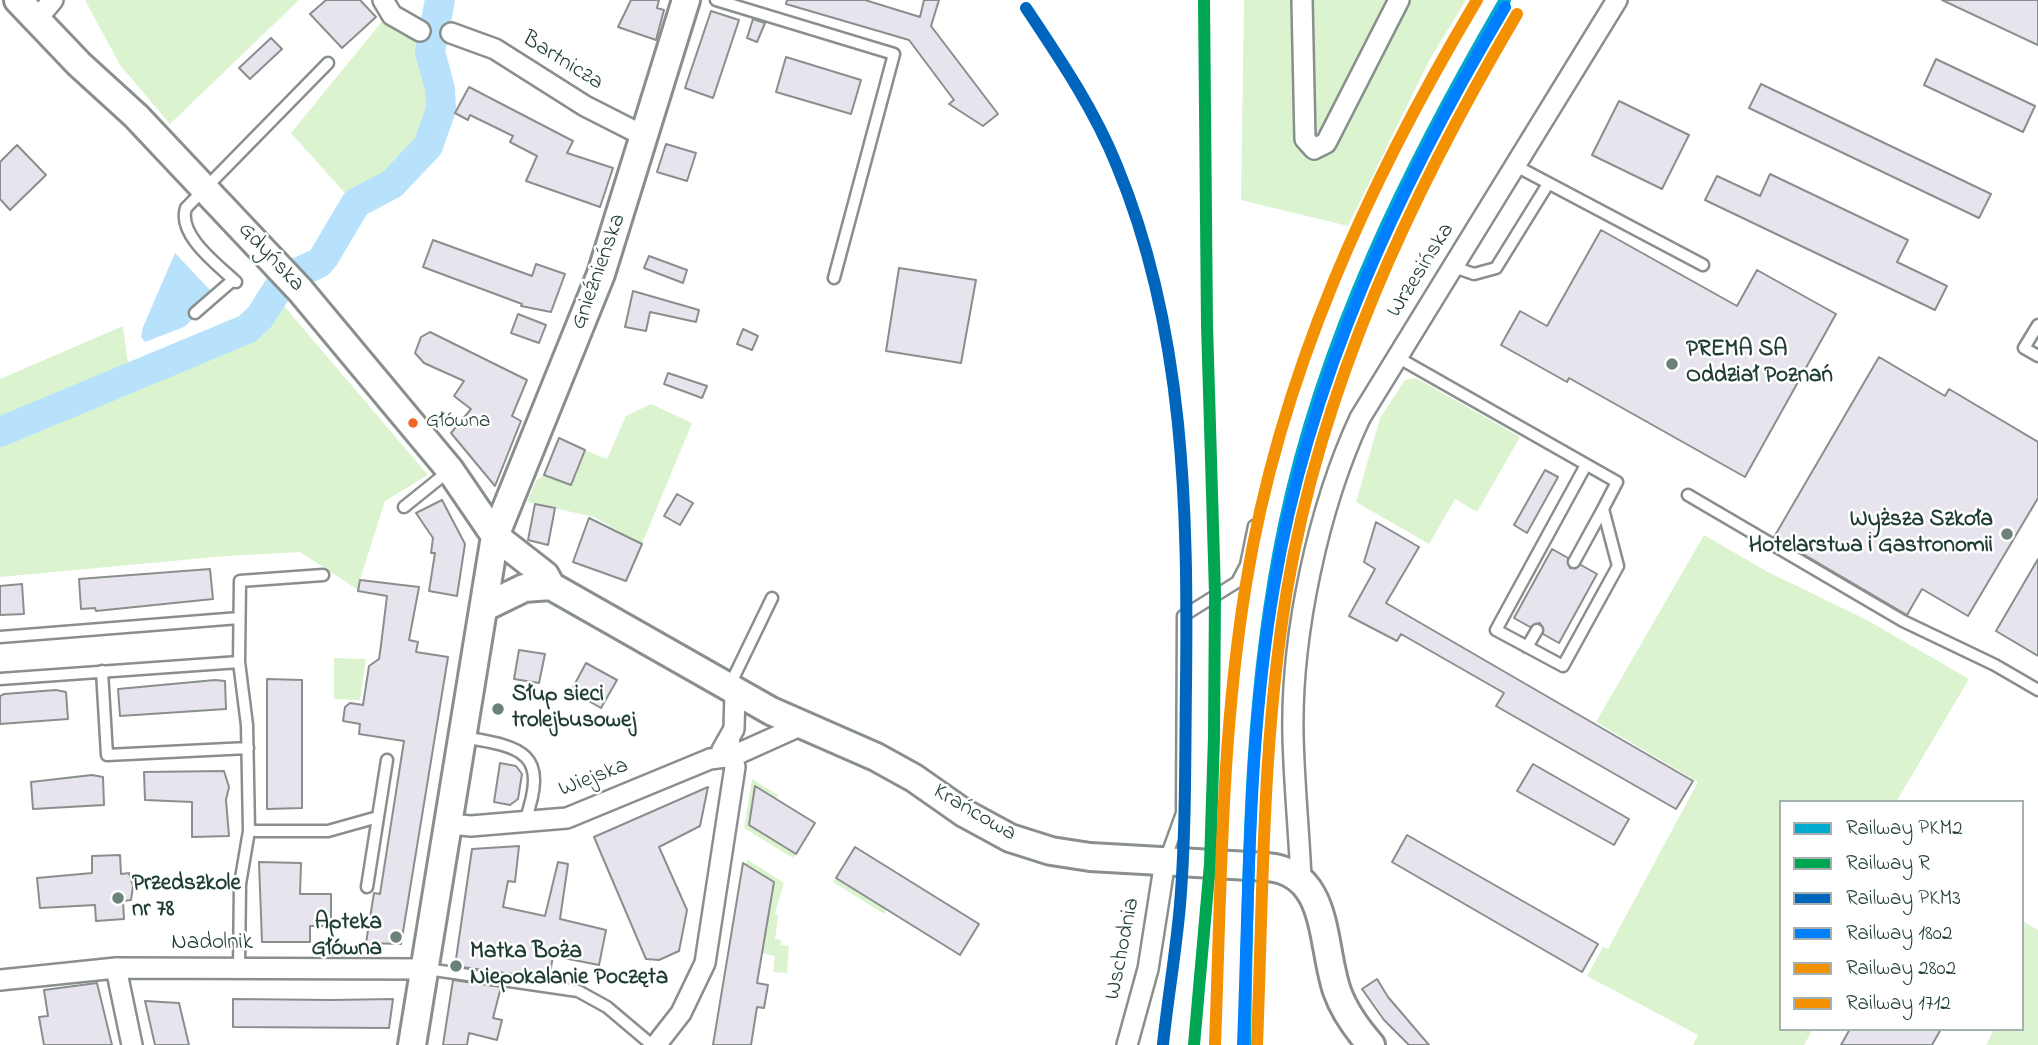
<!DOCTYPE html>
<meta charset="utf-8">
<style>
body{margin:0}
#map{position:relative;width:2038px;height:1045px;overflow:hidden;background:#fff;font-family:"Indie Flower",sans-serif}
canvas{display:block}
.legend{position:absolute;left:1779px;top:800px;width:245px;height:231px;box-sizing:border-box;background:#fff;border:2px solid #a5b1ae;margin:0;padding:9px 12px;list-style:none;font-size:21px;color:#1f3d34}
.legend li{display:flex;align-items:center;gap:14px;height:35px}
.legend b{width:35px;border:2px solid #a5b1ae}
</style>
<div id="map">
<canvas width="2038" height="1045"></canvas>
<ul class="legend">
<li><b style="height:9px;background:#00a9ce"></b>Railway PKM2</li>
<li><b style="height:9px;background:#00a651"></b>Railway R</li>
<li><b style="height:9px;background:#0065bd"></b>Railway PKM3</li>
<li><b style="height:9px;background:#0080ff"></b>Railway 1802</li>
<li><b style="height:9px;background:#f49103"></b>Railway 2802</li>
<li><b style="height:9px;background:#f49103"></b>Railway 1712</li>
</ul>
</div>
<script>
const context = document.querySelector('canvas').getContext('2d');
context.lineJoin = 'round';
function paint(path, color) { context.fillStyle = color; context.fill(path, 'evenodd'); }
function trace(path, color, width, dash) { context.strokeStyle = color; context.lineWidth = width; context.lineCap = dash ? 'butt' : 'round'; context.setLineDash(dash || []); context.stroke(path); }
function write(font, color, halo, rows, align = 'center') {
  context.font = font + ' "Indie Flower",sans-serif'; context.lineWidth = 5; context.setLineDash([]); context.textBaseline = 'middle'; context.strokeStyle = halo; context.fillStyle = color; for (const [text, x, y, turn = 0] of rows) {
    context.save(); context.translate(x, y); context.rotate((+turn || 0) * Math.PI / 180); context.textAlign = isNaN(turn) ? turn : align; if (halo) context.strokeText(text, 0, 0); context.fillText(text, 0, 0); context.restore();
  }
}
paint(new Path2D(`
 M85 0H299L170 124 120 65Z
 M1244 0H1466L1430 59 1348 226 1241 200Z
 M384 19 426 44 428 71 435 90 431 110 403 163 384 180 352 201 291 133Z
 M284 306 428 475 385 501 357 589 300 552 226 556 0 577V379L123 326 128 364Z
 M1416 378 1520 437 1477 512 1455 499 1429 544 1356 502 1380 418 1405 380Z
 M651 404 692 423 642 544 594 517 527 502 536 481 544 475 571 485 585 450 607 459 626 416Z
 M1704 535 1768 572 1867 620 1969 679 1896 802H1781V1029H1813L1804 1045H1693L1698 1035 1587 976 1603 947 1608 949 1698 782 1596 722Z
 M334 658 366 659 360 700 334 699Z
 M752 779 778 795 776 799 755 791 749 825 796 854 793 858 744 828Z
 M748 860 784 883 775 913 778 916 775 939 781 940V945L789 946 787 973 773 972 775 956 762 953 770 880 744 866Z
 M836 878 887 909 884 914 833 882Z
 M2022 921 2038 930V1045H1986L1994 1029H2022Z`), '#dbf4cf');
paint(new Path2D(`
 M175 253 210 290 192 310 197 315 184 327 145 342 141 337 143 327Z`), '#b8e2fc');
trace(new Path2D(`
 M0 432 247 329 260 317 284 279 319 263 324 257 356 203 392 184 428 146 441 109 440 89 430 52 440 0`), '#b8e2fc', 30);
const building = new Path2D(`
 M326 0H360L376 17 342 48 310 14Z
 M631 0H659L657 8 664 10 656 40 618 27Z
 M787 0H865L920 17 924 0H939L931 26 998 114 983 126 949 104 954 100 909 40 786 4Z
 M1942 0H2038V45Z
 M711 11 739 20 713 98 685 88Z
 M753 19 765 23 757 42 747 38Z
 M271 38 282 49 250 79 239 68Z
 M786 57 861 80 851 114 776 92Z
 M1936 59 2035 106 2023 132 1924 85Z
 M1761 84 1991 194 1979 218 1749 108Z
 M469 87 573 141 567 153 613 168 600 207 526 181 537 156 510 142 513 136 470 115 468 120 455 113Z
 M1619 101 1689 135 1662 189 1592 155Z
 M666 144 696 153 687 181 657 172Z
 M17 145 46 175 10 210 0 199V162Z
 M1770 174 1908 240 1897 262 1947 286 1935 310 1705 200 1717 176 1760 196Z
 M1601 230 1737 306 1757 270 1836 314 1745 477 1569 378 1567 382 1501 345 1520 311 1547 326Z
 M433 240 532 276 536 264 565 274 551 312 521 306 522 304 423 267Z
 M649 256 687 270 683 283 644 268Z
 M899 268 976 280 961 363 886 351Z
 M633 291 699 310 696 322 650 312 646 331 625 327Z
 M518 314 546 325 539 343 511 333Z
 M743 329 758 336 752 350 737 344Z
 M430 332 527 380 512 416 521 421 495 486 451 433 471 409 454 396 464 381 424 363 415 353 421 337Z
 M1879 357 1945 396 1949 389 2038 442V498L1968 616 1922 589 1907 615 1774 537Z
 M668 373 707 386 702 398 664 384Z
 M559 438 585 450 571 485 544 475Z
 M1545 470 1558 477 1527 533 1514 525Z
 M677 494 693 503 680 525 664 516Z
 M442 500 465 544 457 596 429 591 435 553H431L433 538 416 513Z
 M535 504 555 508 548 545 528 540Z
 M589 518 642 544 626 581 573 562Z
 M1376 522 1419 547 1386 603 1693 781 1676 809 1496 706 1504 693 1401 634 1397 641 1349 616 1375 569 1364 562Z
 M1552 549 1568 558 1570 568 1581 565 1597 574 1559 643 1543 634 1540 623 1530 627 1514 618Z
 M2038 559V656L1996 631Z
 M210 569 213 599 96 611 95 608 81 609 79 579Z
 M360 580 419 587 409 640 418 642 416 652 448 657 401 944 366 943 374 893 380 894 404 741 359 734 360 724 343 721 345 707 350 703 363 705 369 666 379 659 381 645 387 596 358 591Z
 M22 584 24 614 0 615V586Z
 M519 650 545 654 539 683 514 679Z
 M586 663 617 680 601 708 571 691Z
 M267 679 302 680V808L267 809Z
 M215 680 225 681 226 709 120 716 118 689Z
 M56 690 66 692 68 719 0 724V696L4 694Z
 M500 763 516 766 522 774 518 799 510 805 494 802Z
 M1533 764 1629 819 1614 845 1517 791Z
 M224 771 229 787 226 800 229 836 192 837V802L145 800 144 772Z
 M92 775 103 777 104 805 33 809 31 782Z
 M755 786 815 823 796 854 749 825Z
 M708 787 700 826 659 847 687 910 679 951 659 960 646 959 594 837Z
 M1407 835 1598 944 1582 972 1392 862Z
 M519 846 515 882 508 881 503 907 545 916 558 862 568 864 560 919 606 930 599 965 553 956 549 979 455 966 472 849Z
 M855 847 979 924 960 955 836 878Z
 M120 855 121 874 129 873 133 886 131 900 123 901 124 919 96 921 95 905 40 908 37 878 92 873V856Z
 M259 862 301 863 300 894H331V926H310V942H262Z
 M743 863 774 882 757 983 768 985 764 1008 757 1007 751 1045H713Z
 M1377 979 1388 997 1429 1045H1409L1384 1020 1362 989Z
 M453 980 501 987 493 1018 502 1020 497 1040 469 1033 467 1045H443Z
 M97 983 112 1045H44L39 1017 48 1016 44 990Z
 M233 999 332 1000 393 999 389 1028 233 1027Z
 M145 1001 179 1003 189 1045H155Z
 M1850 1029H1941L1932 1045H1841Z`);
paint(building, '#e7e4ed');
trace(building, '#898f8d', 2);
const lane = new Path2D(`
 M716 0 894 54 834 278
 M1516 166 1703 265
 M1454 267 1474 274 1496 268 1548 184
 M236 282C218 265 177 235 186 208L328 63
 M195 313 233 280
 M2038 325 2024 348 2038 356
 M1397 357 1617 482 1603 509 1618 566 1563 666 1496 630 1586 465
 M1688 495 1903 621 1995 665 2038 690
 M404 507 450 470
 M1574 562 1603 509
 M0 637 239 618
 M1527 647 1537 630
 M102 671 107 755 248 748
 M0 679 239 662
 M729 687 772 598
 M463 737C524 747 549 753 525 821
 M249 831H328L378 817
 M1165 860 1182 813 1183 616 1237 582 1246 565 1254 526
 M367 887 387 760
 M239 968 240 884 249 831 247 725 239 662 240 581 323 575
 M427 969 578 991 607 1007 652 1045`);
const street = new Path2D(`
 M383 0 392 15 420 31
 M1302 0 1305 139 1314 149 1326 143 1399 0
 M36 20 53 0
 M451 33 495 49 585 106 646 137
 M722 750 734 729 735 692
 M448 824 471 826 567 818 710 759 733 756 802 725
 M1301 879C1299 831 1294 783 1293 735 1291 635 1318 508 1360 418L1617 0
 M116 968 132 1045
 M0 980 116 968 424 969
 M656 1045 681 1013 705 963 735 767 729 740
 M1127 1045 1148 969 1165 861`);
const secondary = new Path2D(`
 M18 0 79 64 136 116 300 290 450 470 495 536 545 575 551 586
 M485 607 524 588 551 586 771 711 876 757 914 778 964 813 1010 838 1051 851 1090 857 1267 867C1330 872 1321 945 1337 991 1344 1011 1357 1029 1371 1045
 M412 1045 495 536 601 274 686 0`);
trace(lane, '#898f8d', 15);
trace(street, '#898f8d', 24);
trace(secondary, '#898f8d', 32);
trace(lane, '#fff', 10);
trace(street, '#fff', 19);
trace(secondary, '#fff', 26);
trace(new Path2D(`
 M1245 1045C1248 871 1248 696 1284 525 1323 337 1409 165 1505 0`), '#00a9ce', 12);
trace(new Path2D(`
 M1194 1045 1210 864 1214 737 1215 594 1207 325 1204 0`), '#00a651', 12);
trace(new Path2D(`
 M1026 8C1060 59 1094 109 1117 166 1185 330 1188 510 1186 685 1185 758 1186 832 1180 905 1176 951 1168 997 1163 1044`), '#0065bd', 12);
trace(new Path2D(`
 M1243 1045C1249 892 1248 738 1274 587 1309 378 1398 188 1505 7`), '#0080ff', 12);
trace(new Path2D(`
 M1215 1044C1221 891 1221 736 1246 584 1280 374 1369 181 1477 0`), '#f49103', 12);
trace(new Path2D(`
 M1257 1045C1263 893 1262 740 1287 590 1322 383 1411 194 1517 14`), '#f49103', 12);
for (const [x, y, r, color] of [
 [1672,364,7,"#6d817b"],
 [413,423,6,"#f26522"],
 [2007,534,7,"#6d817b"],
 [498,709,7,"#6d817b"],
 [118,898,7,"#6d817b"],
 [396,937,7,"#6d817b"],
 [456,966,7,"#6d817b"]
]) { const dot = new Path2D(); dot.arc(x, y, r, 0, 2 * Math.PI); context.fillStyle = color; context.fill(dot); trace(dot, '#fff', 2.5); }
write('21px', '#1f3d34', '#fff', [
 ["Główna",426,423]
], 'left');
write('23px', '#1f3d34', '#fff', [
 ["Bartnicza",562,62,32],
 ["Gdyńska",270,258,47],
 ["Wrzesińska",1422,271,-58],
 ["Gnieźnieńska",600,272,-70],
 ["Wiejska",594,779,-21],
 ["Krańcowa",974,814,30],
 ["Nadolnik",212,944],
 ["Wschodnia",1124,949,-79]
]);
write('bold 23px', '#1f3d34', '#fff', [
 ["PREMA SA",1686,351],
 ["Oddział Poznań",1686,377],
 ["Wyższa Szkoła",1993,521,"right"],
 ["Hotelarstwa i Gastronomii",1993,547,"right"],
 ["Słup sieci",512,696],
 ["trolejbusowej",512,722],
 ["Przedszkole",132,885],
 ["nr 78",132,911],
 ["Apteka",382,924,"right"],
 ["Główna",382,950,"right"],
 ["Matka Boża",470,953],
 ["Niepokalanie Poczęta",470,979]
], 'left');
</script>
